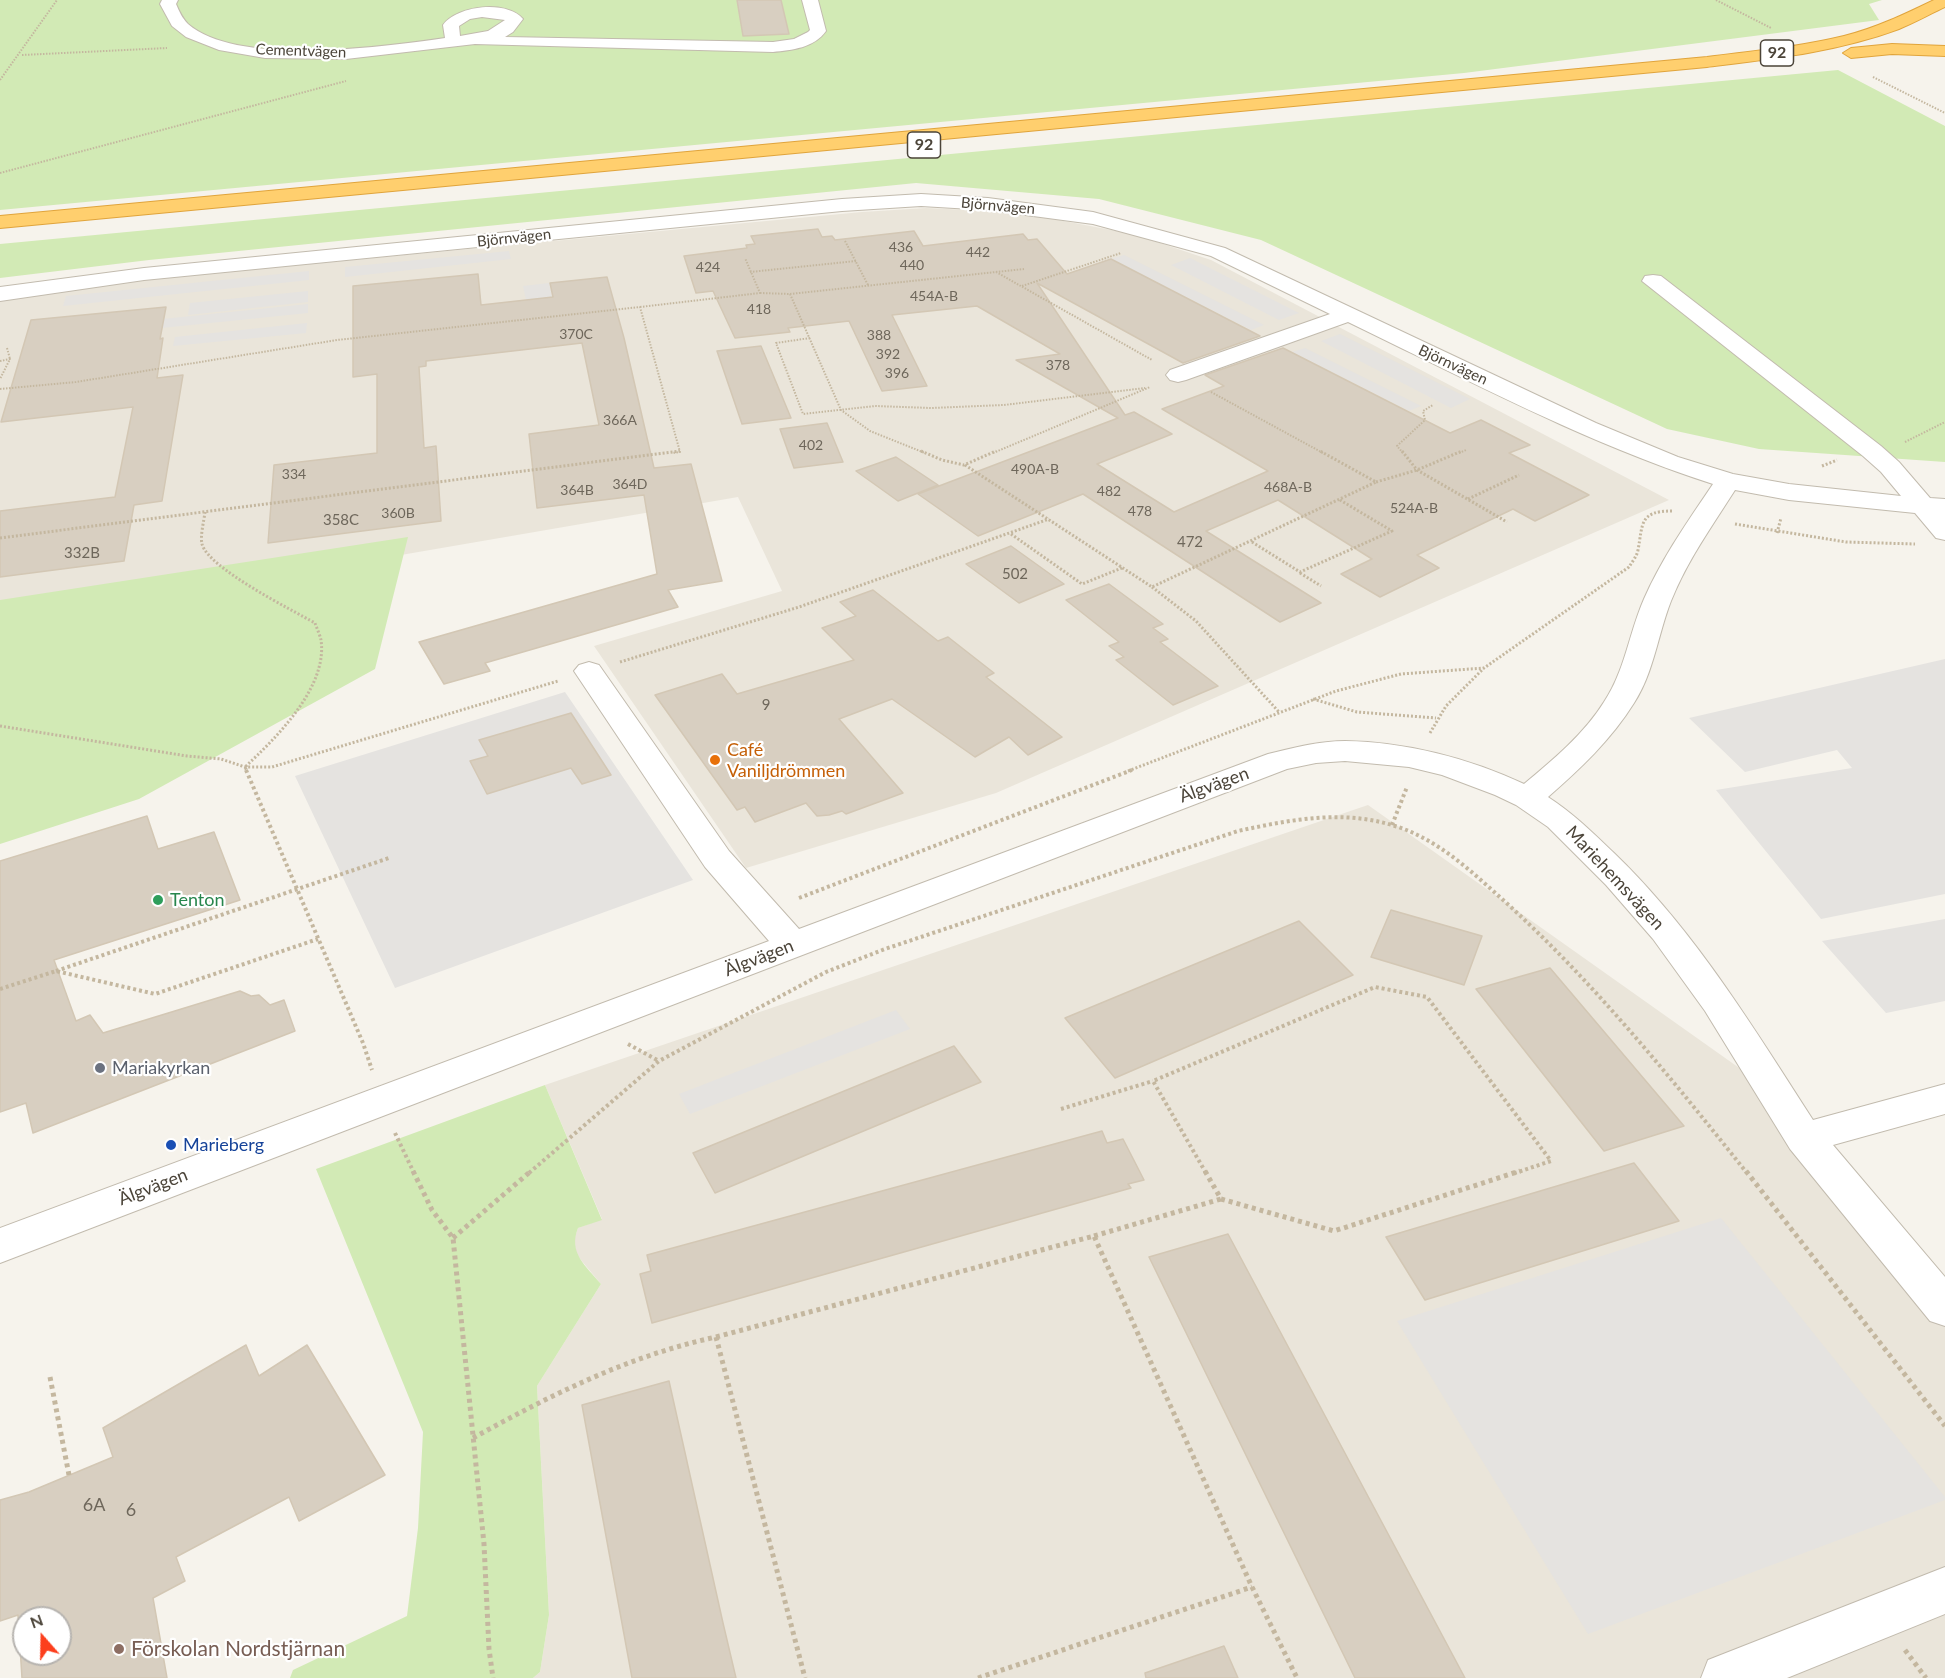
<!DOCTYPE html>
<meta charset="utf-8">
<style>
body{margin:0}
#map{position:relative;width:1945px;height:1678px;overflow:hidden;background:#f6f3ec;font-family:Lato,sans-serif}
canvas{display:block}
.north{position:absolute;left:12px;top:1606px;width:60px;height:60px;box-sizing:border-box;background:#fff;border:2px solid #b7b4b0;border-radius:50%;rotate:340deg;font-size:16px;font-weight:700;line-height:24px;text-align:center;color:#4b4439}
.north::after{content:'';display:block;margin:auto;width:21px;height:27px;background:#fc3f1d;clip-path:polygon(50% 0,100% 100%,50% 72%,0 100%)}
</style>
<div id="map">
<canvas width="1945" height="1678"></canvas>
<div class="north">N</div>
</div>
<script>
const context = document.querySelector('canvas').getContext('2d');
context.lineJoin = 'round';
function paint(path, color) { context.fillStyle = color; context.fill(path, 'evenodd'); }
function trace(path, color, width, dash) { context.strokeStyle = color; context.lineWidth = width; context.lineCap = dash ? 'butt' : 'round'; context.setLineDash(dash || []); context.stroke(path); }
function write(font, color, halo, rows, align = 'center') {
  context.font = font + ' Lato,sans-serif'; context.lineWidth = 4.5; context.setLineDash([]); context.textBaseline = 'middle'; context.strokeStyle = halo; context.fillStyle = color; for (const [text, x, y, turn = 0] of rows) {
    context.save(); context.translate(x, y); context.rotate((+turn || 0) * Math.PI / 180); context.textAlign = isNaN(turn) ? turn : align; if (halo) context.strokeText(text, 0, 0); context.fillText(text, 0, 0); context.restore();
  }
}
paint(new Path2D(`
 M926 208 991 211 1053 219 1133 234 1211 260 1669 500 996 793 746 868 594 646 782 591 738 497 0 624V301L139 280 862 212Z
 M1368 805 1752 1077 1945 1308V1678H533L540 1672 549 1615 537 1386 601 1284 576 1254 574 1239 578 1228 602 1219 545 1085Z`), '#eae5da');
paint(new Path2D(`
 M0 0H1882L1869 4 1879 20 1464 73 0 210Z
 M1838 70 1945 126V462L1759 449 1667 429 1261 240 1099 199 916 183 149 260 0 278V244Z
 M408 537 375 669 139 799 0 844V600Z
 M545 1085 602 1220 578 1228C568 1253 586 1266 601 1284L537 1386 549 1615 540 1672 533 1678H290L293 1670 407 1616 418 1528 423 1432 316 1169Z`), '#d2eab5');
paint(new Path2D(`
 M509 251 511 259 345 277V267Z
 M1124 255 1264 325 1251 330 1111 259Z
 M1190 258 1299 313 1279 320 1171 265Z
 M309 271V280L63 306 66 296Z
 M549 283 552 297 526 300 523 286Z
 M308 291V302L188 315 190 303Z
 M308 304V313L25 342 27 333Z
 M307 323 306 333 173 346 175 337Z
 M1340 334 1470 399 1451 408 1321 341Z
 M1305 348 1421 406 1409 411 1292 352Z
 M1945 659V894L1821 919 1716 790 1852 768 1837 750 1745 772 1689 718Z
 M565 692 693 880 395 988 295 776Z
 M1945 919V1001L1886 1013 1822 941Z
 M896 1010 910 1029 690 1114 679 1094Z
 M1721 1218 1945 1497V1500L1588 1634 1397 1321Z`), '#e5e3e0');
const building = new Path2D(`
 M737 0H781L789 34 743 36Z
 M818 229 822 237 832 236 835 240 914 231 923 246 1023 234 1028 240 1037 239 1067 274 1111 259 1260 336 1183 363 1037 283 1125 415 1134 412 1172 434 1097 464 1174 512 1268 471 1162 409 1224 386 1205 375 1283 348 1450 433 1481 420 1530 445 1509 453 1589 495 1535 521 1513 509 1417 555 1439 568 1380 597 1341 574 1372 559 1278 500 1206 531 1321 603 1280 622 1083 494 978 536 918 494 1118 418 1016 360 1060 354 977 306 892 315 927 386 882 391 849 321 788 328 790 332 735 338 713 291 696 293 684 256 747 248 746 245 755 244 751 236Z
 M478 274 481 305 553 297 550 283 607 277 624 338 654 468 691 464 722 581 668 590 678 607 485 663 490 671 444 684 419 642 657 574 644 495 537 508 529 434 599 425 582 343 426 361V366L419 367 424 448 436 446 441 521 268 543 274 465 377 453V374L353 377V286Z
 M166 307 160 339 163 338 157 378 183 375 162 501 134 505 124 561 0 577V511L115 497 133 407 1 422 31 320Z
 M761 346 791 418 742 424 717 351Z
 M827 423 843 462 794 468 780 429Z
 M896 457 938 485 898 501 856 471Z
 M1011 546 1064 584 1019 603 966 564Z
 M1109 584 1163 624 1153 628 1168 639 1160 642 1218 686 1173 705 1116 660 1124 657 1109 646 1119 642 1066 600Z
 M873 590 938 641 948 637 994 673 986 677 1062 737 1028 755 1009 737 975 757 892 699 839 719 903 793 846 814 842 811 829 815 817 816 806 803 755 822 745 807 737 810 655 695 722 674 737 694 854 660 822 628 856 616 840 602Z
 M571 713 611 775 582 784 571 768 487 794 470 761 488 756 479 740Z
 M147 816 158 849 214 832 240 900 54 960 76 1021 90 1015 103 1033 240 991 251 996 259 995 270 1005 284 1000 295 1031 33 1133 26 1103 0 1112V861Z
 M1391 910 1482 936 1464 985 1371 957Z
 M1299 921 1353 975 1115 1078 1065 1018Z
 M1550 968 1684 1126 1604 1151 1476 989Z
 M954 1046 981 1082 715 1193 693 1153Z
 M1102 1131 1107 1143 1123 1139 1144 1180 1128 1184 1131 1188 652 1323 640 1274 651 1271 647 1255Z
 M1634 1163 1679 1221 1425 1300 1386 1237Z
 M1228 1234 1465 1678H1355L1149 1257Z
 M246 1345 259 1376 307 1345 385 1475 299 1521 289 1497 176 1557 185 1581 153 1598 167 1678H22L18 1615 0 1621V1500L29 1492 113 1457 103 1428ZM24 1618H60V1654H24Z
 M669 1381 723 1623 736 1678H632L582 1405Z
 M1224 1646 1238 1678H1146L1145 1673Z`);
paint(building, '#d8cfc1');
trace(building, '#d3c7b4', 1.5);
const minor = new Path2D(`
 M162 0H178L176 4C179 11 182 18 188 24 238 67 383 47 445 38L443 25C458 5 507 0 523 19L513 32 505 37 773 42 794 39 808 32 810 30 802 0H818L826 31C814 48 792 50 773 52L475 44 346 59 265 58 219 50 186 37 172 26 160 4ZM482 17 505 20 488 31 460 36 459 26 470 19Z
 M921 194 988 198 1093 212 1225 248 1596 423 1678 457 1733 474 1789 484 1901 496 1881 472 1863 456 1642 281 1645 276 1653 275 1661 276 1881 446 1899 462 1930 498 1945 499V540L1936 538 1915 513 1789 500 1735 490C1712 526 1687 561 1671 601 1658 634 1654 672 1634 703 1611 740 1580 769 1548 797 1573 813 1593 833 1614 853 1695 931 1753 1027 1813 1120L1945 1084V1114L1833 1145 1945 1277V1326L1930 1321 1790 1149 1705 1011 1653 939 1606 885 1548 827 1516 805 1495 795 1442 775 1409 767 1345 761 1316 763 1287 769 0 1263V1228L769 941 705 867 574 671 579 665 589 662 599 665 729 851 799 929 1268 754C1293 748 1319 741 1345 741 1406 742 1469 758 1524 784 1553 760 1584 734 1604 702 1625 671 1629 633 1644 599 1662 558 1688 521 1713 484 1586 443 1468 380 1348 322L1186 380 1178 382 1170 380 1166 375 1170 370 1330 314 1211 256 1093 224 988 210 921 206 842 211 144 280 0 301V287L144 268 842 199Z
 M1945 1567V1614L1787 1678H1701L1708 1660Z`);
const highway = new Path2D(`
 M1934 0H1945V7C1930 14 1914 23 1899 29 1837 52 1771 59 1707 67L0 228V216L1707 57C1753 51 1799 47 1844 36 1876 28 1905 14 1934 0Z
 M1892 44 1945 46V56L1892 54 1851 58 1843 53 1851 48Z`);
trace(minor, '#c2bbae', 2);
trace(highway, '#e0a43c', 2);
trace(new Path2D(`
 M1716 0 1771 28
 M22 55 167 48
 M1873 77 1945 113
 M0 80 57 0
 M0 173 346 81
 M845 241 868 285
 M750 272 856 261
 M996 272 1152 360
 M1022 286 1121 253
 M760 293 790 294 1024 269
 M790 294 841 410 870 431 925 453
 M640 307 760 293 745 258
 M810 338 776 343 803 414 875 406 931 408 1004 405 1145 388
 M7 348 10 359
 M0 361 10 359 0 379
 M0 389 76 382 337 340 640 307 680 452 672 453
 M1211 392 1323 453
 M1905 442 1945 422
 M993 453 1150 387
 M1403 453 1397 446 1425 420 1423 411 1433 405
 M1459 453 1466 450`), '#c4b79f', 2, [1.5, 1.5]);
trace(new Path2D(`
 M921 451 942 460 964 465 996 451
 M1402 451 1417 470 1507 522
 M965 465 1152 587 1376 482 1320 451
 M1822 466 1837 460
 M1376 482 1417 470 1462 451
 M1468 499 1519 475
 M205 512C204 521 200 536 202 544 208 568 292 610 315 623 317 629 320 635 321 640 328 687 276 738 245 767L247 771
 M1735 524 1846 542 1915 544
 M1777 533 1781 518
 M1011 534 1082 584 1122 568
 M0 538 680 451
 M1252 542 1300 572 1392 531 1340 500
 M1300 573 1321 586
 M1152 587 1196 621 1279 712
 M620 662 799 607 1049 519
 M1313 699 1357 712 1436 718
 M0 726 187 756 221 759 245 767H272L558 681
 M1430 733 1446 706 1484 668
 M1128 771 1336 691 1401 674 1484 668 1629 567C1632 562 1637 556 1638 550 1643 524 1639 511 1672 511`), '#c4b79f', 3, [2, 2]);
trace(new Path2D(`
 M246 770 363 1043 372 1070
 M1392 825 1407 787
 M799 898 1132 770
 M56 971 389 858
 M0 989 56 971 155 994 318 939
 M628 1044 659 1061
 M1061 1109 1153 1081
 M395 1133 414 1173
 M529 1173 659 1061 826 972 885 949 1238 831C1289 820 1343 809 1395 826 1437 839 1470 870 1502 899 1593 981 1671 1078 1747 1173
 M1206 1173 1153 1081 1375 987 1427 997 1551 1161 1515 1173`), '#c4b79f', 4, [3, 3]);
trace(new Path2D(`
 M413 1171 432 1210 453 1238 484 1544 489 1649 493 1678
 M1205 1171 1221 1199
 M1746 1171 1945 1426
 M1221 1199 1334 1231 1520 1171
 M1094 1236 1221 1199
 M453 1238 531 1171
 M716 1337 1094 1236 1252 1587 1297 1678
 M50 1377 69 1475
 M473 1438C551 1395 628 1356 716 1337L805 1678
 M1905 1650 1926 1678
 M978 1678 1252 1587`), '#c4b79f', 5, [4, 4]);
paint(minor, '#fff');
paint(highway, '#ffcf6e');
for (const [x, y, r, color] of [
 [715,760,6,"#e8710a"],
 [158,900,6,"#2e9e5b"],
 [100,1068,6,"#6b7280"],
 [171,1145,6,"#1a4fb4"],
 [119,1649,6,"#8d6e63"]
]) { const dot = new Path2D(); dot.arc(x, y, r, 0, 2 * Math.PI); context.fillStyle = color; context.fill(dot); trace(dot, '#fff', 2); }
write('14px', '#6e675b', null, [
 ["436",901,247],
 ["442",978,252],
 ["440",912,265],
 ["424",708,267],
 ["454A-B",934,296],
 ["418",759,309],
 ["370C",576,334],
 ["388",879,335],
 ["392",888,354],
 ["378",1058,365],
 ["396",897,373],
 ["366A",620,420],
 ["402",811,445],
 ["490A-B",1035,469],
 ["334",294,474],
 ["364D",630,484],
 ["468A-B",1288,487],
 ["364B",577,490],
 ["482",1109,491],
 ["524A-B",1414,508],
 ["478",1140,511],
 ["360B",398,513]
]);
write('15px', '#4b4439', '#fff', [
 ["Cementvägen",301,51,2],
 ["Björnvägen",998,206,5],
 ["Björnvägen",514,238,-6],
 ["Björnvägen",1453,365,25]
]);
write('15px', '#6e675b', null, [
 ["358C",341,520],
 ["472",1190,542],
 ["332B",82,553],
 ["502",1015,574],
 ["9",766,705]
]);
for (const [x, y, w] of [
 [1777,53,33],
 [924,145,33]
]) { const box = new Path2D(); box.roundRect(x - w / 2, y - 13, w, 26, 4.5); context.fillStyle = '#fff'; context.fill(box); trace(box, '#4b4439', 1.5); }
write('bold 16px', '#4b4439', null, [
 ["92",1777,53],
 ["92",924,145]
]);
write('18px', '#c56008', '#fff', [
 ["Café",727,750],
 ["Vaniljdrömmen",727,771]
], 'left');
write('18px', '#4b4439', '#fff', [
 ["Älgvägen",1214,785,-20],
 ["Mariehemsvägen",1615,878,47],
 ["Älgvägen",759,958,-21],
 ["Älgvägen",153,1187,-21]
]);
write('18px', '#27864d', '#fff', [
 ["Tenton",170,900]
], 'left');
write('18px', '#5b616d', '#fff', [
 ["Mariakyrkan",112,1068]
], 'left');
write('18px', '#164399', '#fff', [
 ["Marieberg",183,1145]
], 'left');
write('18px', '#6e675b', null, [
 ["6A",94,1505],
 ["6",131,1510]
]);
write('21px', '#785e54', '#fff', [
 ["Förskolan Nordstjärnan",131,1649]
], 'left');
</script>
